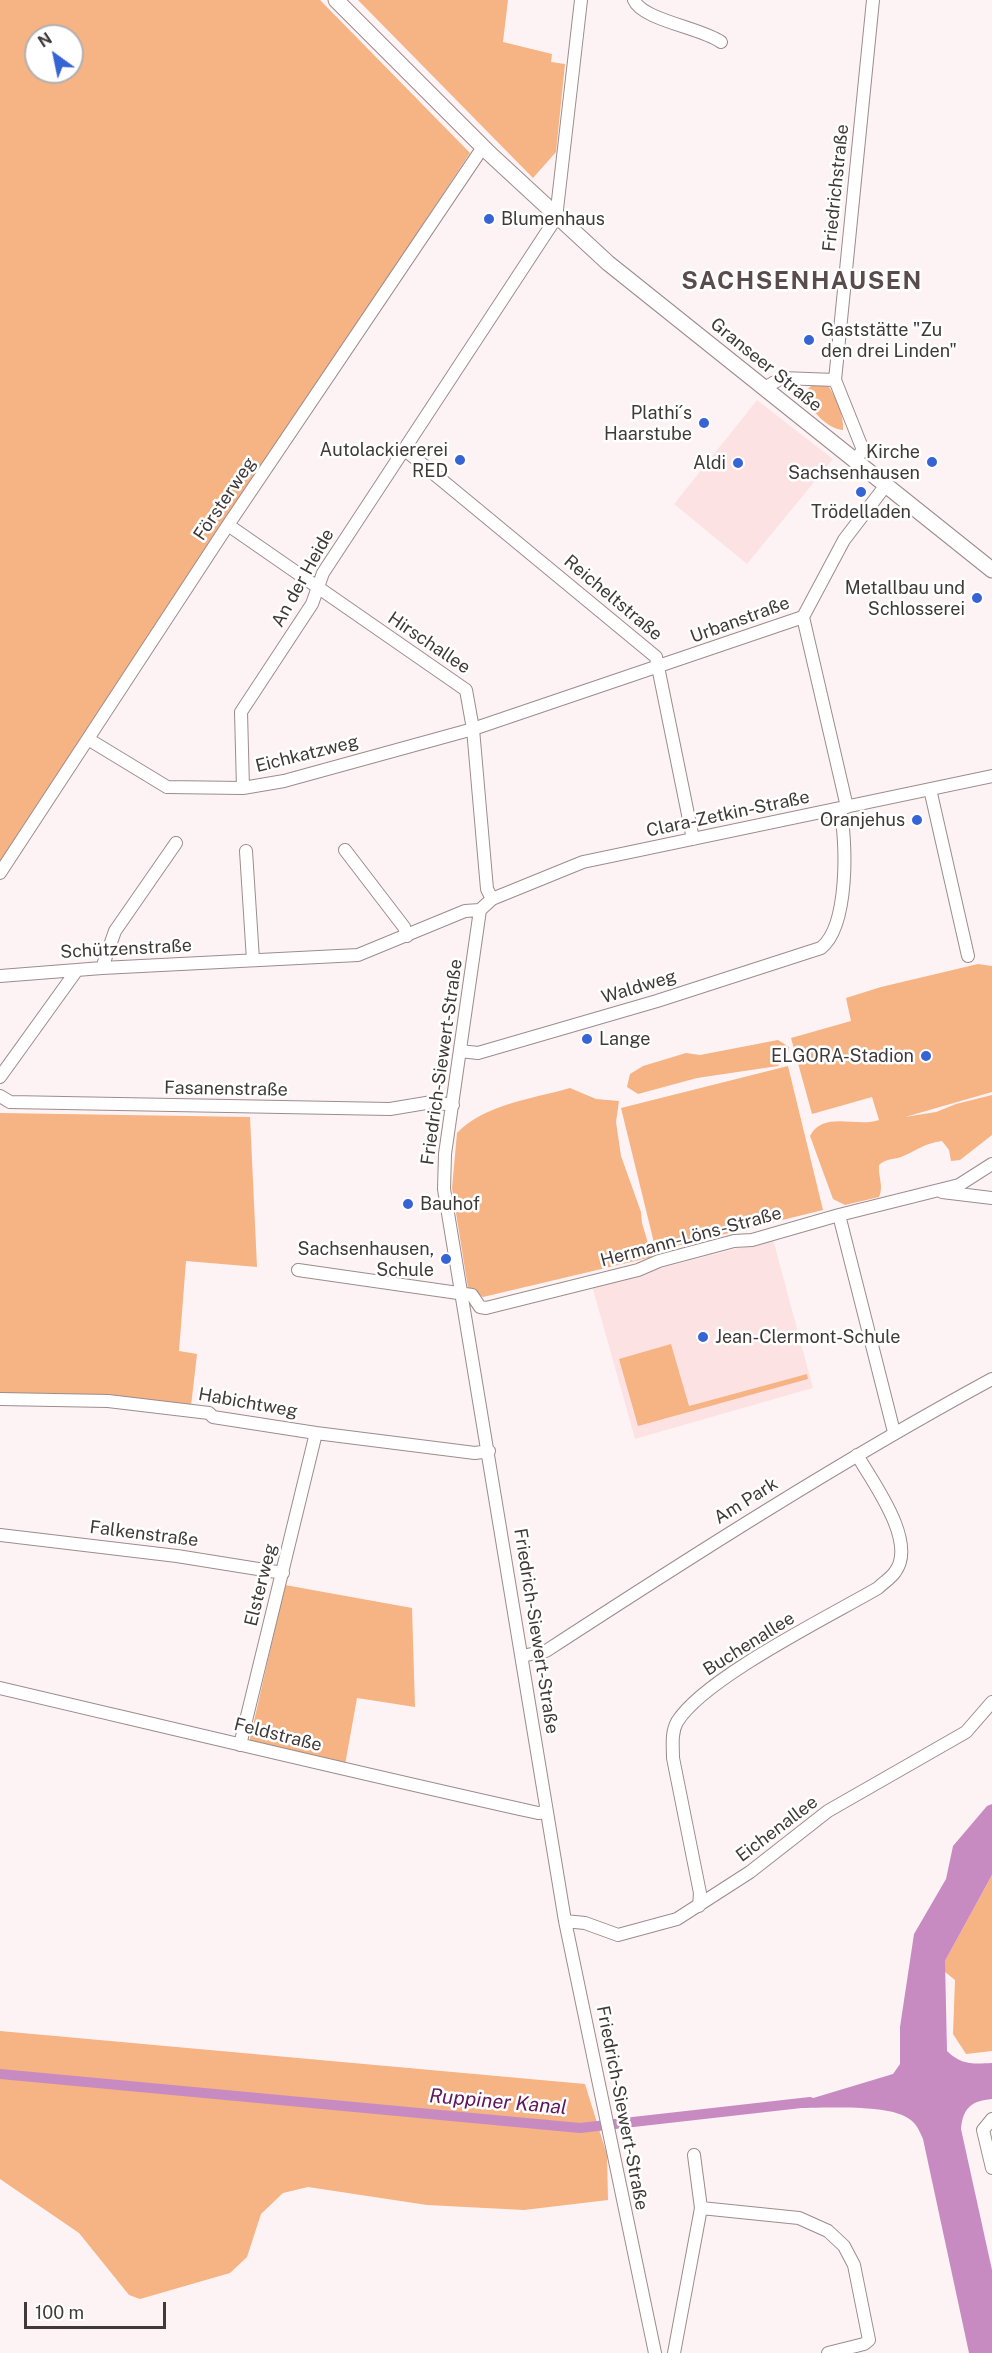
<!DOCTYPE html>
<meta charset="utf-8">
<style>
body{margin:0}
#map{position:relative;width:992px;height:2353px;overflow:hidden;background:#fef3f4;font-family:"Public Sans",sans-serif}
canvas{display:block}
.north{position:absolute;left:24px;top:24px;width:60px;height:60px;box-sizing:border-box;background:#fff;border:2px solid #b3b0b0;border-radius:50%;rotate:327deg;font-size:16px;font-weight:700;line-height:24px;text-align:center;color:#403939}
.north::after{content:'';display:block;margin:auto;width:21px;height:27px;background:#3764d4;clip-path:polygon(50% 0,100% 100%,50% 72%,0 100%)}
.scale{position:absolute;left:24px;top:2302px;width:142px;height:27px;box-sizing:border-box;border:3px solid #403939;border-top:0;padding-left:8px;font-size:18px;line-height:21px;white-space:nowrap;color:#403939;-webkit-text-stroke:4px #fff;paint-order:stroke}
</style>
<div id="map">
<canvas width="992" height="2353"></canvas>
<div class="north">N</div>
<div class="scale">100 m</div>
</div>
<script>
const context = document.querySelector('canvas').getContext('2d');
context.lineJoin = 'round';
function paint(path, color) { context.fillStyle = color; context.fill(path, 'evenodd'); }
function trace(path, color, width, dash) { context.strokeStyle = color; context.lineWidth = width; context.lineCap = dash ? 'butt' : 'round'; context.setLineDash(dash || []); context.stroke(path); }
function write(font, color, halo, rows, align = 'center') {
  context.font = font + ' "Public Sans",sans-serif'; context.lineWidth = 5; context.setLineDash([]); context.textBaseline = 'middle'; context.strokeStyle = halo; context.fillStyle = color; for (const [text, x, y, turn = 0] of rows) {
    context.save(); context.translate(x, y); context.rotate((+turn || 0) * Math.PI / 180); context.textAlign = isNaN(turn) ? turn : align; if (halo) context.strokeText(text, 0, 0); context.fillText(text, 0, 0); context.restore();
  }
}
paint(new Path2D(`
 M757 400 833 459 747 564 674 504Z
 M773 1239 813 1388 635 1439 592 1286Z`), '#fde2e4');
paint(new Path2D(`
 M0 0H320L470 153 0 863ZM36 36H72V72H36Z
 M358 0H508L503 42 552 54 551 62 565 64 556 152 533 178Z
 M814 383 827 384C836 397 844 415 843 430 827 429 808 408 804 393Z
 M978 964 992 966V1092L905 1117 936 1112 956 1104 992 1095V1135L960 1160 951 1161 949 1150 942 1141C925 1143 916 1151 901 1157 892 1160 887 1158 879 1165 878 1177 884 1186 879 1197L845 1205 833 1199 810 1136C823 1110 858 1128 879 1120L872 1097 812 1114 791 1038 851 1021 846 998 881 987Z
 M778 1040 789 1047 787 1056 778 1066 697 1078 638 1094 627 1087 630 1074 643 1066 686 1053 700 1055Z
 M788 1066 823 1210 656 1251 621 1108Z
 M570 1088 596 1099 619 1101 616 1122 621 1156 641 1212 642 1223 652 1257 483 1297 468 1288 452 1188 457 1133C485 1104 532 1099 570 1088Z
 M0 1113 250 1117 257 1267 186 1261 179 1351 197 1354 191 1406 0 1395Z
 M671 1344 689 1406 807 1374 808 1379 638 1426 619 1359Z
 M285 1585 412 1608 415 1707 357 1698 345 1765 249 1743Z
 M992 1875V2051L966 2054 953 2034 955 1980 945 1972V1961Z
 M0 2031 585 2084 607 2155 608 2200 524 2210 427 2205 308 2187 283 2193 261 2214 247 2257 230 2273 140 2299 129 2295 79 2233 0 2179Z`), '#f6b383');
paint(new Path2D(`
 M992 1804V1875L945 1961 947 2051C961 2065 973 2064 992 2063V2099C971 2101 963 2108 961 2129L992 2270V2353H969L923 2139C919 2130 916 2122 906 2117 882 2103 810 2109 780 2108L893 2074 900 2064V2027L914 1934 946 1879 953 1846 987 1806Z`), '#c78bc2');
trace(new Path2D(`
 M0 2074 580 2128 810 2102`), '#c78bc2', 10);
const minor = new Path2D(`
 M634 0C642 20 702 28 721 42
 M764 388 782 378 835 380
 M404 449 656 657 693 839
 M854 461 863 450 835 380 873 0
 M228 525 466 690 473 729 487 889 492 899
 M803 617 847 807
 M88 739 167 787 243 788 284 781 473 729 803 617 844 540 886 485
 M243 788 241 712 312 604 323 573 556 218 581 0
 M930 789 968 956
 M345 850 404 927 407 936
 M246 851 253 960
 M0 873 228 525 483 147
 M480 910 445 1154 444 1189 565 1921 655 2353
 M480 910 492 899 583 862 992 776
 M102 968 115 931 176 843
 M0 976 102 968 358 955 465 911 480 910
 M460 1051 478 1053 657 1001 821 948C849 926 847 841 840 809
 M0 1077 77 970
 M0 1096 10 1102 390 1109 432 1102 453 1105
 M942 1192 992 1198
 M839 1215 894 1432
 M298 1270 472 1295 480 1307 486 1308 638 1270 659 1261 734 1241 752 1240 839 1215 959 1185 992 1164
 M0 1399 108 1401 209 1413 213 1417 316 1433 475 1453 489 1451
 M0 1535 177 1556 283 1573
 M522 1656 546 1651C692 1556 839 1462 992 1379
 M0 1688C179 1730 358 1773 538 1813L547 1812
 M240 1745 316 1433
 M699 1906 700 1893 673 1758C673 1746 671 1733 677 1722 704 1678 830 1616 878 1588 883 1583 891 1578 895 1572 918 1542 872 1481 857 1455
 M565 1921 585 1923 618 1935 677 1919 750 1872 828 1811 966 1732 992 1702
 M992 2119 983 2130 992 2168
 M701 2208 799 2218 828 2231 844 2246 854 2265 869 2340 864 2344 828 2353
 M674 2353 701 2208 694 2155`);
const major = new Path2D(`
 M336 0 489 153 608 263 992 570`);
trace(minor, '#9c8c8d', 14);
trace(major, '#9c8c8d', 17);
trace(minor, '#fff', 12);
trace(major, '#fff', 15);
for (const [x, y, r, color] of [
 [489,219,6,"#3764d4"],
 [809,340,6,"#3764d4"],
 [704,423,6,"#3764d4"],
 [460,460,6,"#3764d4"],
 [932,462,6,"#3764d4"],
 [738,463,6,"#3764d4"],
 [861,492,6,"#3764d4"],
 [977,598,6,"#3764d4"],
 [917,820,6,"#3764d4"],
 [587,1039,6,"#3764d4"],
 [926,1056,6,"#3764d4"],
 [408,1204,6,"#3764d4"],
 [446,1259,6,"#3764d4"],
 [703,1337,6,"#3764d4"]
]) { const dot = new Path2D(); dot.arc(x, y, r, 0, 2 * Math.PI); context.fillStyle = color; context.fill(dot); trace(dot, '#fff', 2); }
write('18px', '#403939', '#fff', [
 ["Friedrichstraße",836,188,-84],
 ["Granseer Straße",766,365,39],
 ["Försterweg",225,499,-56],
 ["An der Heide",303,578,-61],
 ["Reicheltstraße",613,598,40],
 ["Urbanstraße",740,620,-20],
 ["Hirschallee",429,643,34],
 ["Eichkatzweg",307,754,-14],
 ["Clara-Zetkin-Straße",728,814,-12],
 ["Schützenstraße",126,949,-3],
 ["Waldweg",639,987,-17],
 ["Friedrich-Siewert-Straße",442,1062,-82],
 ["Fasanenstraße",226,1089,1],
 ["Hermann-Löns-Straße",691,1237,-15],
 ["Habichtweg",248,1403,10],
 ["Am Park",746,1501,-32],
 ["Falkenstraße",144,1534,7],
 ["Elsterweg",261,1585,-76],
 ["Friedrich-Siewert-Straße",536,1631,81],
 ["Buchenallee",749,1644,-32],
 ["Feldstraße",278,1735,14],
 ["Eichenallee",777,1829,-37],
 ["Friedrich-Siewert-Straße",622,2108,79]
]);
write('18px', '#403939', '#fff', [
 ["Blumenhaus",501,219,"left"],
 ["Gaststätte \"Zu",821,330,"left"],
 ["den drei Linden\"",821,351,"left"],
 ["Plathi´s",692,413],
 ["Haarstube",692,434],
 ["Autolackiererei",448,450],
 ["RED",448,471],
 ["Kirche",920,452],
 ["Sachsenhausen",920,473],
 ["Aldi",726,463],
 ["Trödelladen",861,512,"center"],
 ["Metallbau und",965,588],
 ["Schlosserei",965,609],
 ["Oranjehus",905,820],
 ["Lange",599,1039,"left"],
 ["ELGORA-Stadion",914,1056],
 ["Bauhof",420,1204,"left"],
 ["Sachsenhausen,",434,1249],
 ["Schule",434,1270],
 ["Jean-Clermont-Schule",715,1337,"left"]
], 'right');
write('italic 20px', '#5f165c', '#fff', [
 ["Ruppiner Kanal",498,2102,5]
]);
context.letterSpacing = '1.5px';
write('bold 24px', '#5a4b4c', '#fff', [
 ["SACHSENHAUSEN",802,282]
]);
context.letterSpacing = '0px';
</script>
